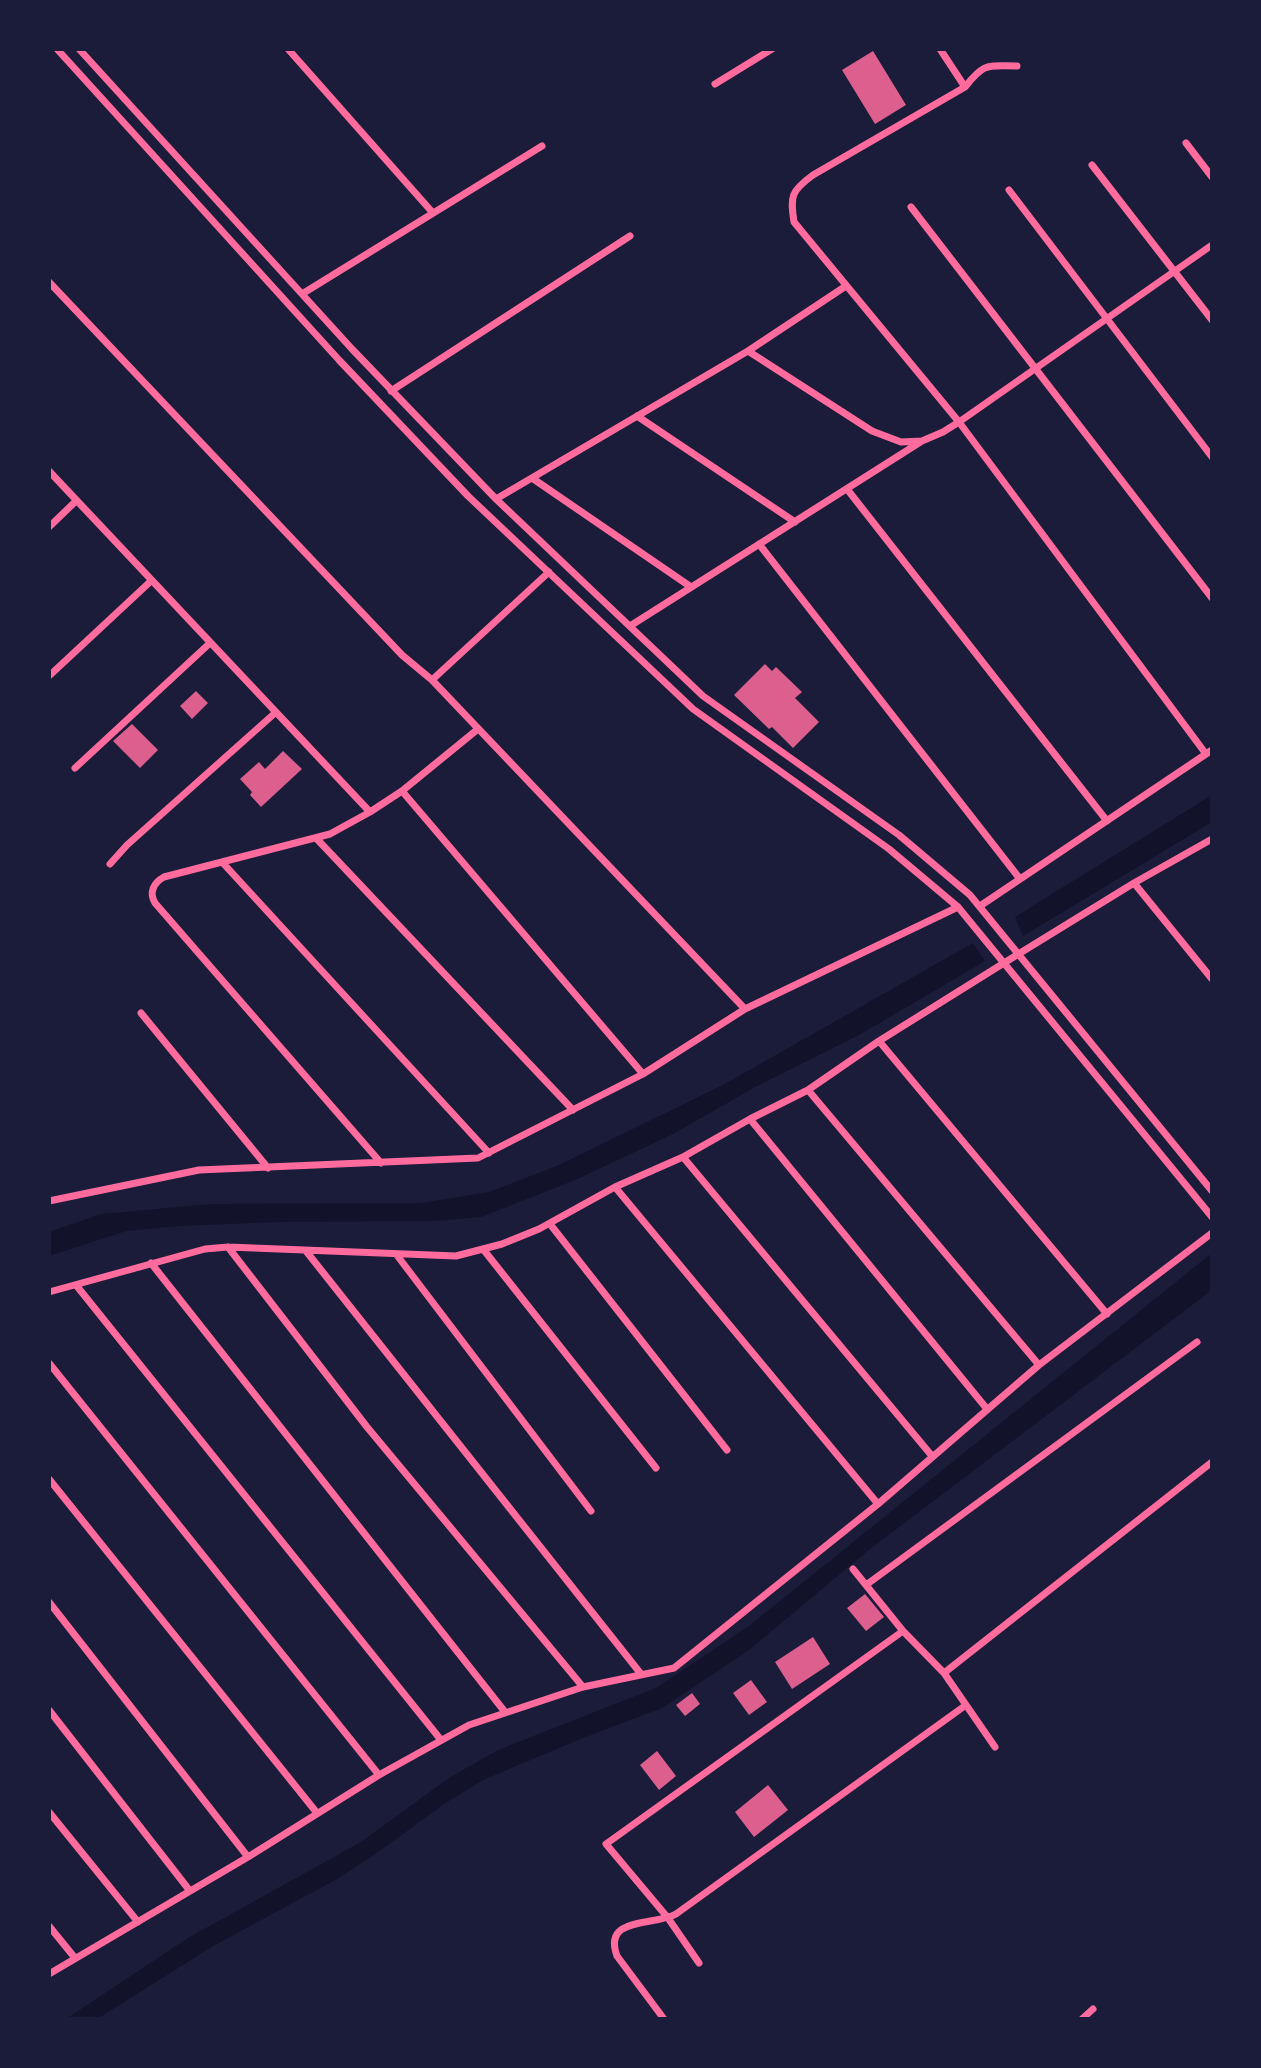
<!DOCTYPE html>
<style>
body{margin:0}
#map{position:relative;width:1261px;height:2068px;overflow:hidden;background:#1b1b3a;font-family:"Playfair Display",serif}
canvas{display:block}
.frame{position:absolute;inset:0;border:51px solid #1b1b3a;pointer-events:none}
</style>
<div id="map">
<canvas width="1261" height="2068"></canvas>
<div class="frame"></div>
</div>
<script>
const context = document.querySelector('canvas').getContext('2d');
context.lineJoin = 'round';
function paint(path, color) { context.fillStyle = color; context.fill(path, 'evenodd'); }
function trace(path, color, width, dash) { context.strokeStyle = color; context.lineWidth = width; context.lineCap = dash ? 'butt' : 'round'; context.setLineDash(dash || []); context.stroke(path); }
paint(new Path2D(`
 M1212 795V822L1023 936 1015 917Z
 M973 943 985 961 859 1035 757 1086 673 1134 575 1180 481 1217 435 1221 277 1222 179 1226 126 1231 49 1256V1232L101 1214 211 1204 421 1203 489 1192 557 1166 725 1084Z
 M1212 1253V1290L870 1549 749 1650 662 1708 578 1740 483 1780 447 1802 374 1855 337 1879 213 1946 97 2019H66L188 1938 361 1842 449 1778 498 1750 656 1688 749 1626Z`), '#12122b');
paint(new Path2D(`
 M873 51 906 105 875 124 842 70Z
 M765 664 772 671 776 667 802 692 795 698 819 722 793 748 772 727 769 729 734 695Z
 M196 691 208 703 192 719 180 706Z
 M132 724 158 750 140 768 113 741Z
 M283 751 302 769 261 807 250 795 252 792 240 779 259 762 265 769Z
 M865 1594 884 1617 866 1631 847 1608Z
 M813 1637 830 1664 792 1689 775 1662Z
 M751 1680 767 1702 749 1715 733 1693Z
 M692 1693 700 1704 685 1716 676 1705Z
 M657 1751 676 1776 659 1790 640 1765Z
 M768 1785 788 1810 754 1837 735 1812Z`), '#dd5f8e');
trace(new Path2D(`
 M57 49 339 360 468 496 693 709 889 849 958 907 1212 1217
 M79 49 352 349 496 499 703 696 899 835 970 895 1212 1191
 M288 49 433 213
 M940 49 965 87
 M1017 66C987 66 985 62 965 87L813 175C791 191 790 196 794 222L959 422 1206 754
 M715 84 772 49
 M1186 143 1212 177
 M1092 165 1212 320
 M1009 190 1212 457
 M911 207 1212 598
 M49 282 402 655 432 680 745 1009
 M302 294 542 146
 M748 351 872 431 901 442 922 441 943 432 959 422 1212 245
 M391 391 630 236
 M637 416 795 522
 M49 471 370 812
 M532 478 691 587
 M847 489 1107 821
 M496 499 748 351 846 286
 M49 527 76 501
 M759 544 1020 879
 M630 626 922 441
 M49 676 151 581
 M432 680 549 572
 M75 768 210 643
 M402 791 643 1074
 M316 838 573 1110
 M222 862 489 1153
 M110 864 127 845 275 713
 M1134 883 1212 979
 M980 906 1212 750
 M141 1013 268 1168
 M879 1041 1107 1314
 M808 1090 1039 1365
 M750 1119 987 1409
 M683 1157 932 1456
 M381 1163 155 903C149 893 153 883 164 877L330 834 370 812 402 791 478 729
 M615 1187 878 1504
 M49 1201 199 1170 478 1158 643 1074 745 1009 958 907
 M550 1224 727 1450
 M228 1247 367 1427 583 1687
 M483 1249 656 1468
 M306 1251 641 1674
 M396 1254 591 1511
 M151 1263 505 1712
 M76 1285 441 1740
 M49 1292 205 1249 228 1247 456 1256 502 1244 539 1229 615 1187 683 1157 750 1119 808 1090 879 1041 1012 958 1134 883 1212 839
 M49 1363 379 1775
 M49 1479 317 1813
 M853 1569 903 1631 944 1673 995 1747
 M866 1585 1197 1342
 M49 1602 248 1857
 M944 1673 1212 1462
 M49 1710 190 1891
 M49 1812 138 1922
 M49 1926 75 1958
 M699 1963 668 1918 606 1844 903 1631
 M49 1974 248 1857 379 1775 469 1725 583 1687 674 1668 878 1504 1039 1365 1212 1233
 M664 2019 617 1956C602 1916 655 1926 676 1914L966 1705
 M1082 2019 1093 2009`), '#ff6b9d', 7);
</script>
